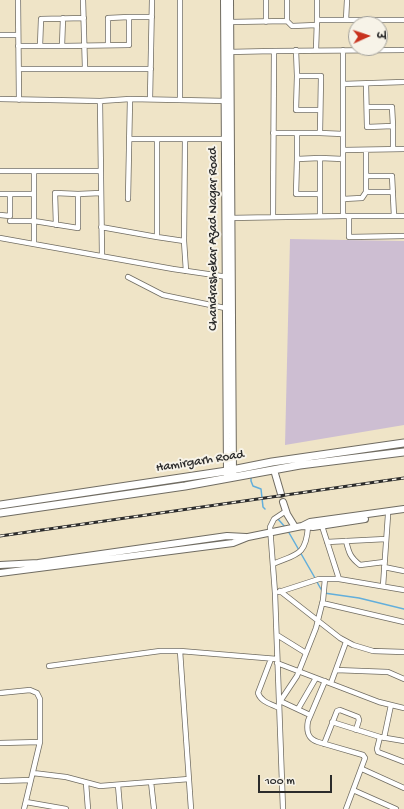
<!DOCTYPE html>
<meta charset="utf-8">
<style>
body{margin:0}
#map{position:relative;width:404px;height:809px;overflow:hidden;background:#efe4c7;font-family:"Gochi Hand","Playpen Sans Deva",sans-serif}
canvas{display:block}
.north{position:absolute;left:348px;top:16px;width:40px;height:40px;box-sizing:border-box;background:#f7f3e8;border:1px solid #a5a39c;border-radius:50%;rotate:87deg;font-size:11px;font-weight:700;line-height:16px;text-align:center;color:#2b2b2b}
.north::after{content:'';display:block;margin:auto;width:14px;height:18px;background:#c8321e;clip-path:polygon(50% 0,100% 100%,50% 72%,0 100%)}
.scale{position:absolute;left:258px;top:775px;width:74px;height:18px;box-sizing:border-box;border:2px solid #2b2b2b;border-top:0;padding-left:5px;font-size:12px;line-height:14px;white-space:nowrap;color:#2b2b2b;-webkit-text-stroke:3px #f7f3e8;paint-order:stroke}
</style>
<div id="map">
<canvas width="404" height="809"></canvas>
<div class="north">उ</div>
<div class="scale">100 m</div>
</div>
<script>
const context = document.querySelector('canvas').getContext('2d');
context.lineJoin = 'round';
function paint(path, color) { context.fillStyle = color; context.fill(path, 'evenodd'); }
function trace(path, color, width, dash) { context.strokeStyle = color; context.lineWidth = width; context.lineCap = dash ? 'butt' : 'round'; context.setLineDash(dash || []); context.stroke(path); }
function write(font, color, halo, rows, align = 'center') {
  context.font = font + ' "Gochi Hand",sans-serif'; context.lineWidth = 4; context.setLineDash([]); context.textBaseline = 'middle'; context.strokeStyle = halo; context.fillStyle = color; for (const [text, x, y, turn = 0] of rows) {
    context.save(); context.translate(x, y); context.rotate((+turn || 0) * Math.PI / 180); context.textAlign = isNaN(turn) ? turn : align; if (halo) context.strokeText(text, 0, 0); context.fillText(text, 0, 0); context.restore();
  }
}
paint(new Path2D(`
 M290 239 404 241V425L285 445Z`), '#cdbed2');
trace(new Path2D(`
 M251 476V481L253 486 261 489 263 507 265 509
 M278 519 285 527
 M288 531 315 578
 M317 582 322 591
 M324 593 359 598 404 609`), '#62aedb', 1.5);
const street = new Path2D(`
 M18 0 19 100
 M83 0 85 68
 M180 0V100
 M317 0V20
 M63 18 62 46H40L41 19 84 18
 M346 20 347 0
 M287 21 292 26 317 25
 M230 22 287 21V0
 M266 22V0
 M0 35H18
 M108 45V18L129 17
 M18 46H40
 M62 46 129 45V17H152
 M316 50 317 20H404
 M343 50V150
 M228 52 274 51 404 50
 M19 69H151
 M297 76 296 110H320
 M343 84 404 82
 M366 84 367 127 393 126V149
 M0 99 100 101 130 99 227 101
 M150 99 152 0
 M100 101 102 256
 M367 107H392L393 126
 M273 133H320L321 76H297L296 50
 M320 133 343 134
 M297 134V159L320 158V216
 M130 139H227
 M157 140V237L184 241
 M185 140 184 241 186 271
 M404 149 343 150V216H404
 M366 150V176H392L394 216
 M320 158 343 159
 M297 159 296 194H320
 M0 171H101
 M34 172V244
 M366 176V192H393
 M0 194H34
 M128 199 130 99
 M343 199 362 198 366 192
 M0 215 10 216V194
 M349 216V237L404 236
 M273 217 274 51
 M229 218 343 216
 M10 221H34L78 228V194L101 193
 M56 225 55 193 78 194
 M101 227 157 237
 M0 238 173 269 228 277
 M128 277 163 295 225 308
 M322 526 339 579
 M346 541C349 553 350 557 360 565L384 562
 M327 542 386 539
 M273 564C296 554 306 556 308 527
 M384 567 404 571
 M383 586 388 515
 M280 591 340 638 353 645 373 651 404 652
 M279 592 319 579H339L404 590
 M322 603 404 622
 M277 635 306 653
 M180 651 191 809
 M271 659 258 693C261 702 271 704 279 708
 M277 663 379 702 404 708
 M49 666 160 651H180L277 659
 M336 670 388 672 404 679
 M325 681 308 721C306 732 308 739 318 742L363 755 365 758 346 809
 M331 683 346 642
 M0 693 30 690 37 693 40 699V742L24 809
 M280 701 310 715
 M279 703 297 676 316 628 323 600 325 579
 M298 709 316 678
 M332 722 380 737 404 741
 M380 737 377 749 378 752 404 762
 M384 738 391 705
 M0 743 40 742
 M324 744 337 711 340 710 358 717 359 720 356 730
 M362 769 404 788
 M33 773 66 777 100 786 189 779
 M0 781 31 780
 M151 782 154 809
 M86 783 88 809
 M118 785 120 809
 M353 790 396 809
 M26 802 66 809
 M283 809 275 593 270 527 274 519 286 511`);
const secondary = new Path2D(`
 M224 0 227 475
 M230 0 233 474
 M274 470 281 494
 M283 502 287 514 295 527
 M302 526 313 527 365 519
 M0 565 38 563 227 536 246 537
 M0 573 233 543 248 537 302 526 310 522 404 509`);
const primary = new Path2D(`
 M0 505 227 471 272 462 404 443
 M0 513 185 486 300 465 404 452`);
trace(street, '#706c62', 6);
trace(secondary, '#706c62', 8);
trace(primary, '#706c62', 9);
trace(street, '#fff', 4.5);
trace(secondary, '#fff', 6);
trace(primary, '#fff', 7);
const rail = new Path2D(`
 M0 536 404 478`);
trace(rail, '#2b2b2b', 3);
trace(rail, '#f7f3e8', 1.5, [4.5]);
write('13px', '#2b2b2b', '#f7f3e8', [
 ["Chandrashekar Azad Nagar Road",214,239,-90],
 ["Hamirgarh Road",200,462,-9]
]);
</script>
